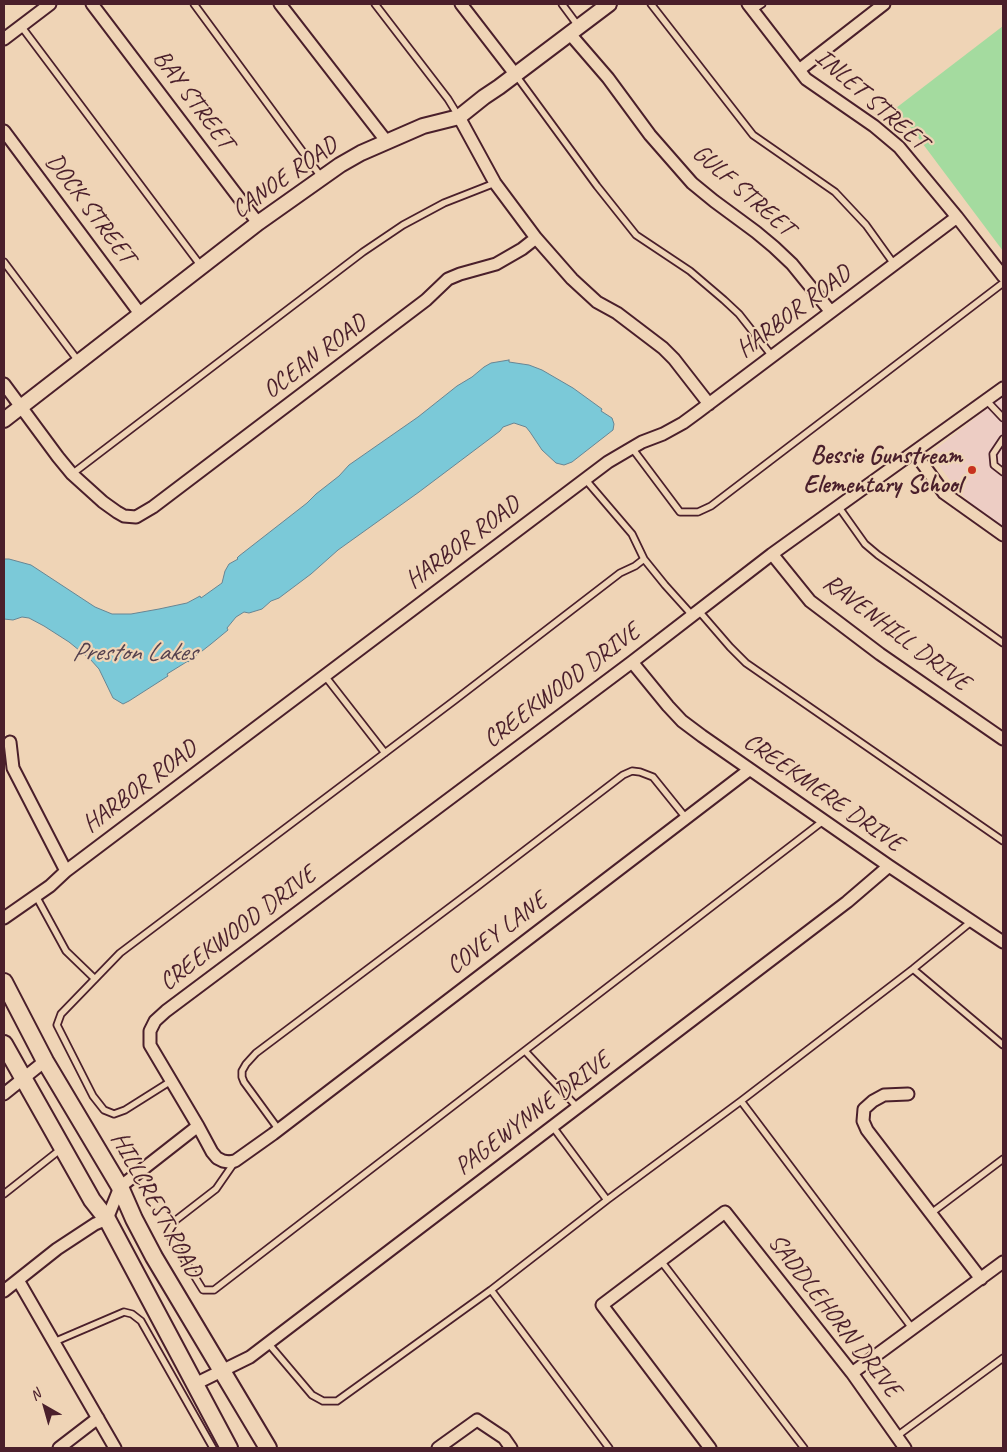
<!DOCTYPE html>
<html>
<head>
<meta charset="utf-8">
<style>
  body { margin:0 }
  #map { position:relative; width:1007px; height:1452px; overflow:hidden; background:#efd4b6; font-family:Caveat,sans-serif }
  canvas { display:block }
  .frame { position:absolute; inset:0; border:5px solid #4a1f2b; pointer-events:none }
  .north { position:absolute; left:20px; top:1382px; width:50px; height:50px; -webkit-text-stroke:4px #efd4b6; paint-order:stroke; rotate:322deg; font-size:14px; font-weight:700; line-height:20px; text-align:center; color:#4a1f2b }
  .north::after { content:''; display:block; margin:auto; width:18px; height:22px; background:#4a1f2b; clip-path:polygon(50% 0,100% 100%,50% 72%,0 100%) }
</style>
</head>
<body>
<div id="map">
<canvas width="1007" height="1452"></canvas>
<div class="frame"></div>
<div class="north">N</div>
</div>
<script>
const g = document.querySelector('canvas').getContext('2d');
g.lineJoin = 'round';
function fill(path, color) { g.fillStyle = color; g.fill(path, 'evenodd'); }
const shape = rows => new Path2D(rows.map(r => 'M' + r).join(''));
function strokePath(path, color, width, dash) { g.strokeStyle = color; g.lineWidth = width; g.lineCap = dash ? 'butt' : 'round'; g.setLineDash(dash || []); g.stroke(path); }
function write(font, color, halo, rows, align = 'center') {
  g.font = font + ' Caveat,sans-serif'; g.lineWidth = 4.5; g.setLineDash([]); g.textBaseline = 'middle'; g.strokeStyle = halo; g.fillStyle = color; for (const [text, x, y, turn = 0] of rows) {
    g.save(); g.translate(x, y); g.rotate((+turn || 0) * Math.PI / 180); g.textAlign = isNaN(turn) ? turn : align; if (halo) g.strokeText(text, 0, 0); g.fillText(text, 0, 0); g.restore();
  }
}
const built = shape([
  [1003,396,1003,526,969,502,952,483,932,456,936,449]
]);
const green = shape([
  [1003,26,1003,251,896,108]
]);
const water = shape([
  [509,360,509,362,529,365,542,370,573,388,602,409,601,411,612,418,614,424,613,430,572,462,564,465,556,463,542,450,530,432,526,427,514,423,503,427,500,431,419,492,338,550,311,574,279,598,271,601,262,609,249,613,244,612,236,617,227,628,228,630,211,644,188,662,188,661,167,674,168,676,129,701,123,704,113,698,99,669,90,659,69,642,44,626,29,618,22,617,13,620,4,619,4,559,9,559,31,565,95,607,112,614,131,614,159,609,187,603,200,596,201,598,222,583,225,571,229,564,238,559,237,558,239,556,307,503,316,494,339,476,349,465,418,417,457,386,472,377,484,367,491,363,509,360]
]);
const service = shape([
  [194,4,322,178],
  [375,4,448,99,459,117],
  [562,4,579,27],
  [651,4,753,135,835,192,866,225,894,264],
  [753,10,762,4],
  [21,26,201,266],
  [515,74,597,186,636,235,690,271,724,300,739,314,772,356],
  [4,262,79,362],
  [987,401,1003,418],
  [1003,439,993,454,994,465,1003,472],
  [632,448,680,512,698,512,711,506,1003,283],
  [72,474,363,252,403,225,444,203,495,183],
  [585,479,632,534,644,559],
  [838,506,865,544,878,555,1003,643],
  [698,610,730,647,746,663,1003,841],
  [325,676,385,753],
  [36,896,66,951,95,979],
  [913,969,1003,1045],
  [525,1051,578,1108],
  [171,1081,125,1110,114,1114,104,1110,93,1096,57,1025,61,1014,120,953,455,700,620,573,635,566,644,559,665,585,692,615],
  [741,1101,912,1328],
  [553,1127,607,1200],
  [279,1130,244,1082,242,1077,242,1071,246,1064,256,1053,478,886,623,775,632,771,640,772,653,777,686,818],
  [234,1163,216,1189,176,1220,168,1233,203,1290,214,1290,823,821],
  [4,1194,61,1149],
  [930,1214,1003,1159],
  [661,1261,804,1448],
  [491,1290,609,1448],
  [54,1342,124,1312,132,1314,141,1321,213,1448],
  [268,1343,312,1395,323,1401,337,1401,491,1290,607,1200,741,1101,913,969,972,921],
  [897,1436,1003,1358]
]);
const minor = shape([
  [92,4,258,223],
  [280,4,387,142],
  [461,4,515,74],
  [748,4,806,79,874,126,899,147,957,217,1003,276],
  [570,34,608,78,650,135,692,183,714,201,756,232,774,247,792,264,831,312],
  [4,39,50,4],
  [799,70,884,4],
  [459,117,495,183,536,238,572,279,597,302,617,313,663,348,674,359,709,404],
  [4,131,141,315],
  [4,384,58,457,72,474,103,502,117,512,124,516,136,517,153,507,426,300,448,279,460,274,496,264,522,249,536,238],
  [914,452,944,493,1003,535],
  [772,554,810,601,880,654,1003,739],
  [632,662,668,706,682,721,702,736,889,866,1003,942],
  [10,742,13,768,66,871],
  [749,770,273,1134,235,1161,229,1162,223,1161,217,1158,212,1152,198,1126,150,1045,150,1031,155,1021,166,1011,632,662,772,554,1003,388],
  [4,918,50,886,66,871,608,462,642,442,663,434,683,423,698,412,957,217],
  [4,1094,45,1061],
  [908,1094,884,1095,873,1101,864,1109,863,1121,867,1130,981,1279],
  [18,1280,115,1448],
  [4,1291,57,1249,95,1224,107,1219,120,1187,198,1126],
  [852,1373,1003,1262],
  [195,1384,250,1357,847,902,889,866],
  [59,1448,98,1418],
  [438,1448,477,1420,504,1438,511,1448],
  [710,1448,602,1305,725,1212,852,1373,905,1448]
]);
const tertiary = shape([
  [4,420,258,223,340,165,361,153,423,126,459,117,484,97,499,87,609,4]
]);
const secondary = shape([
  [4,982,45,1061,120,1187,134,1219,154,1257,268,1448],
  [4,1044,92,1200,107,1219,229,1448]
]);
const markers = [
  [972,470,5,"#c8321e"]
];
const streetNames = [
  ["BAY STREET",193,100,53],
  ["INLET STREET",871,100,41],
  ["CANOE ROAD",285,178,-35],
  ["GULF STREET",743,191,41],
  ["DOCK STREET",90,209,53],
  ["HARBOR ROAD",794,312,-37],
  ["OCEAN ROAD",315,357,-37],
  ["HARBOR ROAD",463,543,-37],
  ["RAVENHILL DRIVE",896,633,37],
  ["CREEKWOOD DRIVE",562,686,-37],
  ["HARBOR ROAD",140,787,-37],
  ["CREEKMERE DRIVE",823,793,35],
  ["CREEKWOOD DRIVE",238,929,-37],
  ["COVEY LANE",497,934,-37],
  ["PAGEWYNNE DRIVE",533,1114,-37],
  ["HILLCREST ROAD",156,1205,61],
  ["SADDLEHORN DRIVE",834,1316,52]
];
const poiNames = [
  ["Bessie Gunstream",962,456],
  ["Elementary School",962,485]
];
const waterNames = [
  ["Preston Lakes",134,653]
];
fill(built, '#edcdc4');
fill(green, '#a4db9f');
fill(water, '#7bc9d8');
strokePath(water, '#678593', 1);
strokePath(service, '#4a1f2b', 9);
strokePath(minor, '#4a1f2b', 15);
strokePath(tertiary, '#4a1f2b', 18);
strokePath(secondary, '#4a1f2b', 20);
strokePath(service, '#efd4b6', 5.5);
strokePath(minor, '#efd4b6', 11);
strokePath(tertiary, '#efd4b6', 14);
strokePath(secondary, '#efd4b6', 16);
for (const [x, y, r, color] of markers) { const dot = new Path2D(); dot.arc(x, y, r, 0, 2 * Math.PI); g.fillStyle = color; g.fill(dot); strokePath(dot, '#efd4b6', 2); }
write('25px', '#4a1f2b', '#efd4b6', streetNames);
write('bold 25px', '#4a1f2b', '#efd4b6', poiNames, 'right');
write('italic 26px', '#54414e', '#efd4b6', waterNames);
</script>
</body>
</html>
